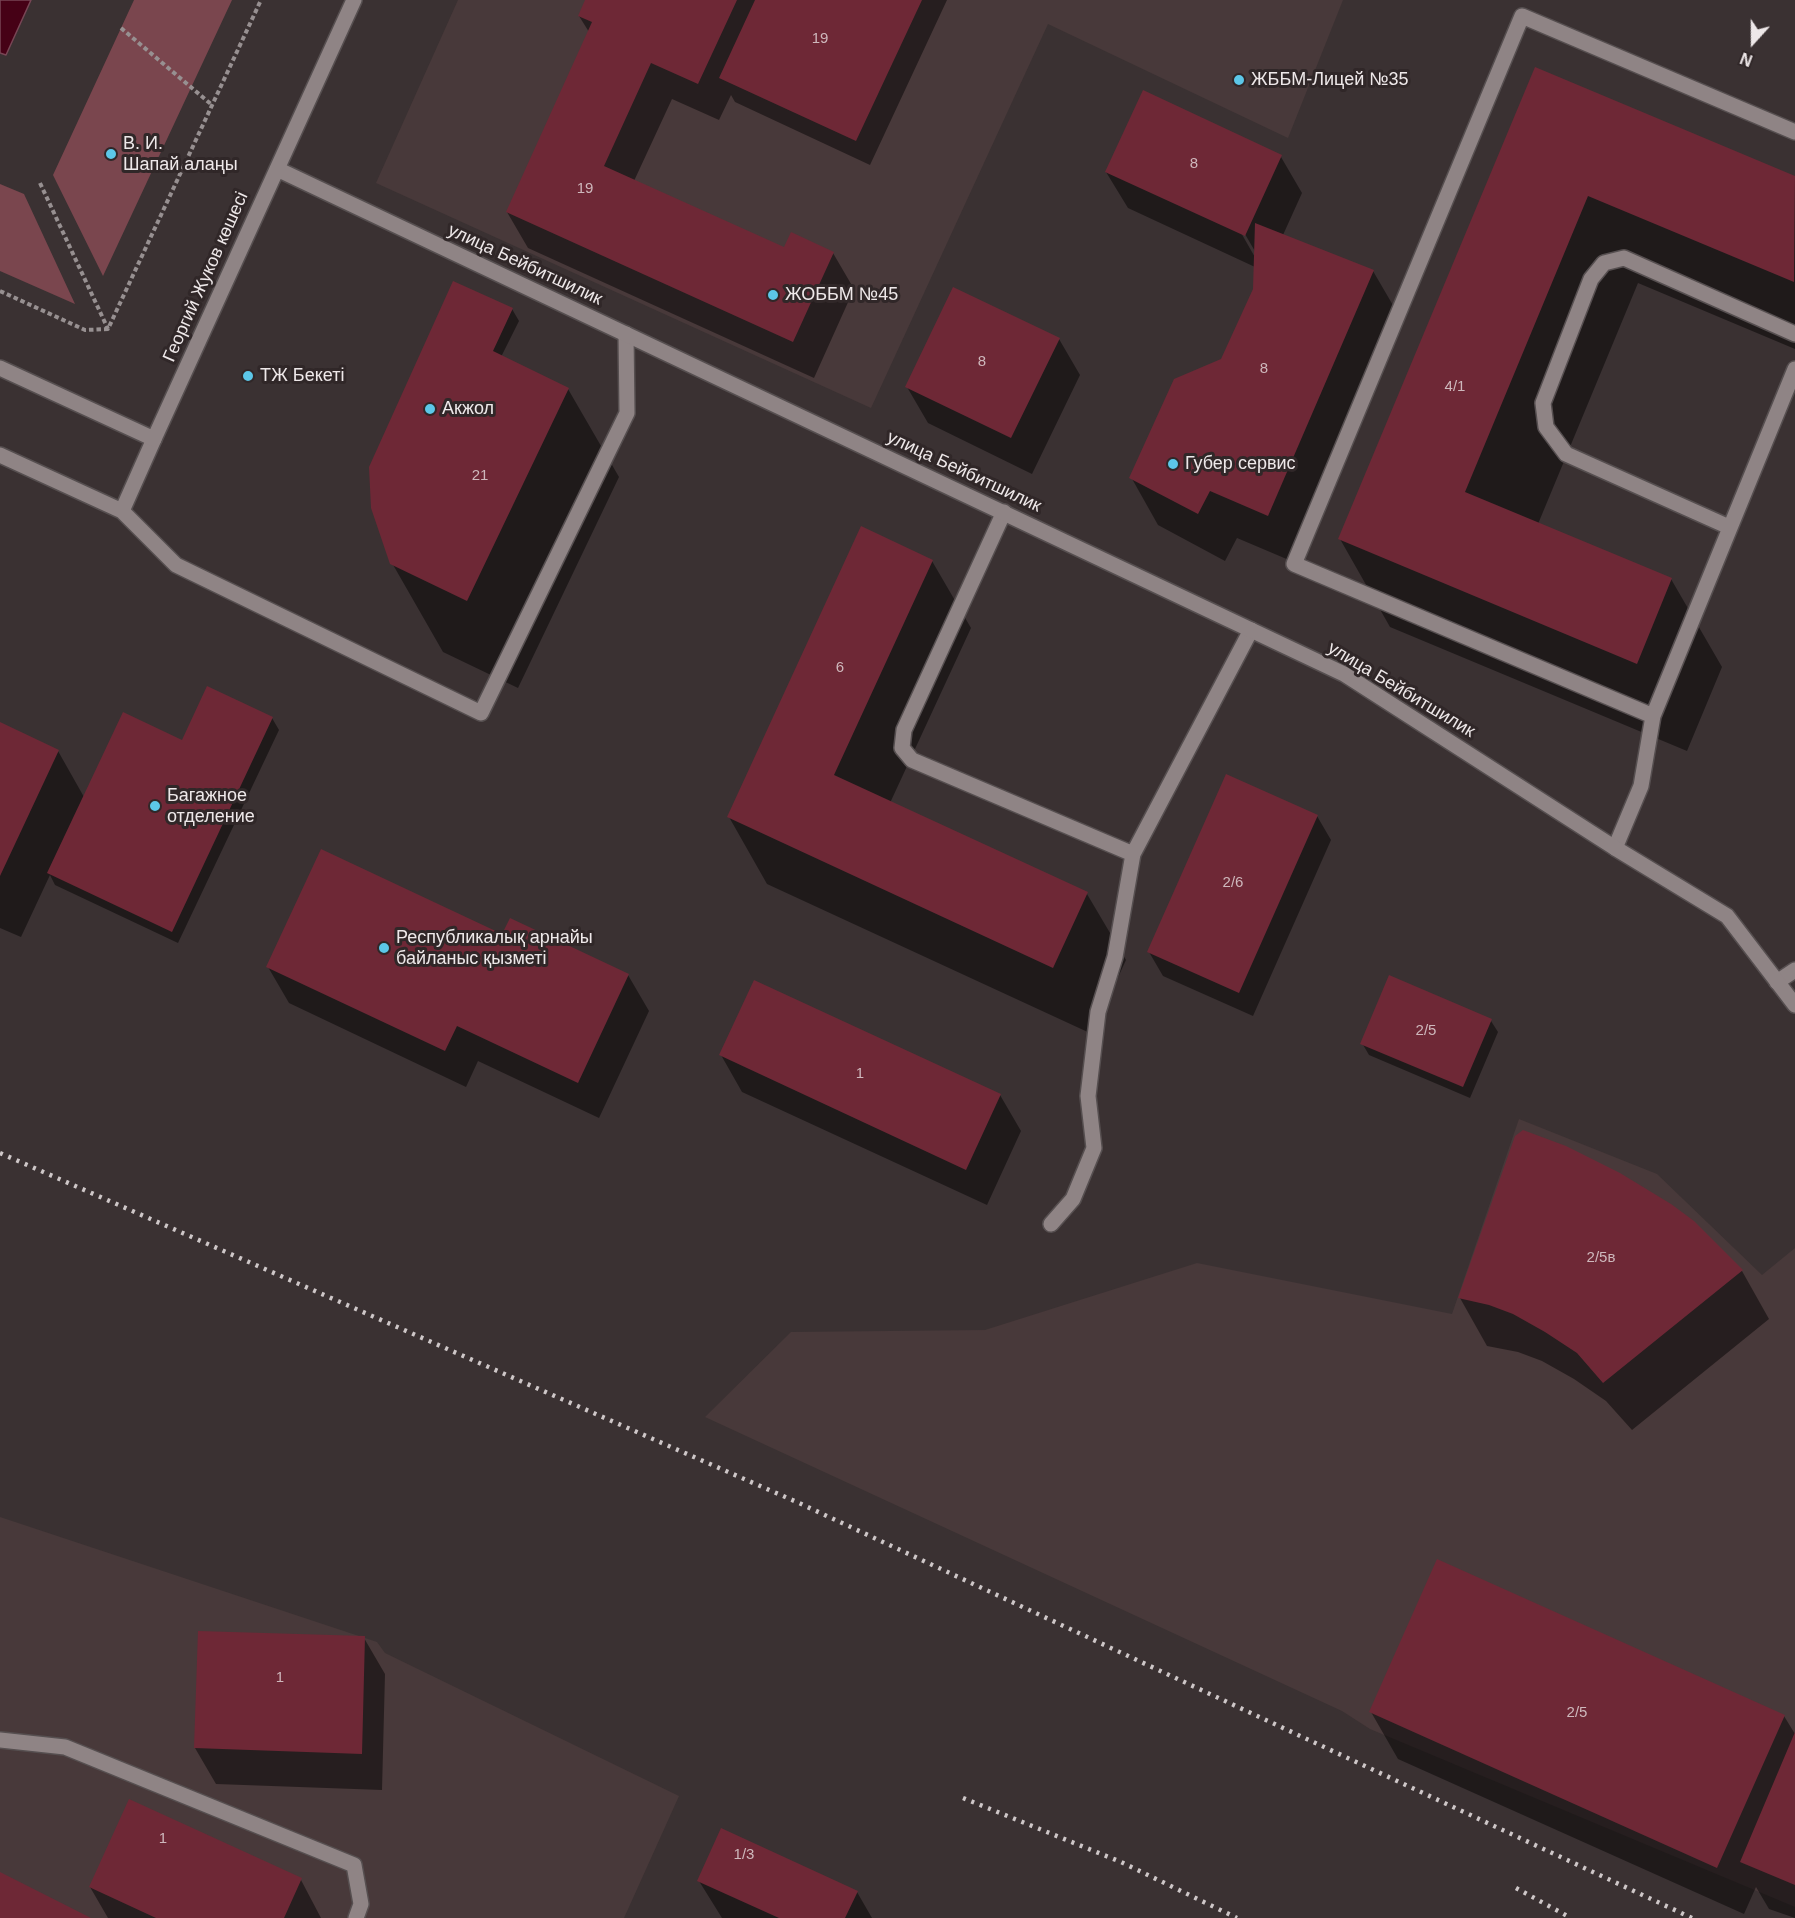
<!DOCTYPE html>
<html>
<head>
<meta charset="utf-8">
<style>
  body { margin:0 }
  #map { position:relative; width:1795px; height:1918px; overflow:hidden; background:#3a3132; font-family:Helvetica,sans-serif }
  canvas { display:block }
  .north { position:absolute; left:1723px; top:12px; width:60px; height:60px; -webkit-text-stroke:4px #302728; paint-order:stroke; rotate:201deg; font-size:16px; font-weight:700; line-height:24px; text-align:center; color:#eee8e9 }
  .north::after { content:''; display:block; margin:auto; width:21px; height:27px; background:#eee8e9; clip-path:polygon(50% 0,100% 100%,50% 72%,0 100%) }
</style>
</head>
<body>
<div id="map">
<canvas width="1795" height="1918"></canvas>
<div class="north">N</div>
</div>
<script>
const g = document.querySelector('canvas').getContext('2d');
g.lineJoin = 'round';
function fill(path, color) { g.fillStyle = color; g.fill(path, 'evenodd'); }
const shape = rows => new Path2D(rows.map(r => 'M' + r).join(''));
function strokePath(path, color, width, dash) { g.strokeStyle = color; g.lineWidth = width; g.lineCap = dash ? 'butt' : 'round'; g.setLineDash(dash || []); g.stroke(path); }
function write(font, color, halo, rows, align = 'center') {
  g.font = font + ' Helvetica,sans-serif'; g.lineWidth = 6; g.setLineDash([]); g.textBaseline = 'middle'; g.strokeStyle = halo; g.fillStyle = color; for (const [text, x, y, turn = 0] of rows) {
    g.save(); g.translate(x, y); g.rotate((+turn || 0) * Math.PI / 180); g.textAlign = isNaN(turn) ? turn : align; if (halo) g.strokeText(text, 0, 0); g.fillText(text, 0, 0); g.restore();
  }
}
const built = shape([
  [458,0,1343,0,1288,138,1048,24,871,408,376,183],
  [1519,1119,1657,1174,1762,1275,1795,1248,1795,1907,1370,1729,1342,1711,705,1417,791,1332,985,1330,1197,1263,1452,1314],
  [0,1517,377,1642,385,1653,679,1796,624,1918,0,1918]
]);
const green = shape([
  [134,0,232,0,103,276,53,175],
  [0,184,24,194,75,304,0,271]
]);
const water = shape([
  [0,0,31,0,6,55,0,53,0,0]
]);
const shadow = shape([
  [586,0,947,0,870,165,735,102,731,95,719,120,672,99,634,181,784,249,833,253,854,289,814,378,528,248,507,212,589,32,579,16],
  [1536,69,1795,177,1795,349,1638,283,1538,524,1671,579,1722,667,1687,751,1390,627,1340,539],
  [1143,92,1281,157,1302,193,1283,235,1373,271,1401,319,1296,563,1237,538,1225,561,1158,525,1131,477,1222,360,1255,290,1255,267,1128,208,1106,172],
  [1242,229,1256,253,1256,259,1240,231],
  [512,309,519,321,501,357,568,389,619,477,518,688,443,652,392,563],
  [1059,339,1080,375,1032,474,928,423,907,387],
  [932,561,971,628,890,803,1087,894,1126,960,1092,1034,767,884,729,817],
  [272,718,279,730,178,943,55,885,50,875,21,937,0,928,0,724,58,751,84,797,183,742],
  [1317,816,1331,840,1253,1016,1163,976,1149,952],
  [503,936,628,975,649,1011,599,1118,478,1061,466,1087,289,1003,268,967],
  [1491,1021,1498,1032,1470,1098,1369,1055,1362,1043],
  [721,1055,1000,1095,1021,1131,987,1205,742,1092],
  [1693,1222,1742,1271,1769,1319,1632,1430,1606,1401,1574,1379,1542,1361,1518,1352,1487,1346,1460,1298],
  [364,1638,385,1674,382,1790,216,1784,195,1748],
  [1371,1712,1784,1716,1795,1734,1795,1918,1769,1909,1756,1887,1744,1914,1398,1759],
  [301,1880,321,1918,108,1918,90,1887],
  [699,1881,857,1892,872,1918,722,1918]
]);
const building = shape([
  [585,0,737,0,698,84,651,63,604,166,784,247,791,232,834,252,793,342,506,212,592,22,578,16],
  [755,0,922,0,856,141,719,78],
  [1535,67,1795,176,1794,282,1588,196,1465,492,1672,578,1637,664,1338,539],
  [1143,90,1282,155,1245,236,1105,172],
  [1255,223,1374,270,1268,516,1210,491,1198,514,1129,478,1174,379,1221,359,1253,289],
  [453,281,513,308,493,351,569,388,467,601,390,564,371,508,369,467],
  [953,287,1060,338,1011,438,905,387],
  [861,526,933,560,834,775,1088,892,1053,968,727,817],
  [207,686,273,717,172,932,47,873,123,712,182,740],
  [0,722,59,750,0,876],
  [1226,774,1318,815,1239,993,1147,952],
  [321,849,502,934,510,918,629,974,578,1083,457,1026,445,1051,266,967],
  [1389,975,1492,1019,1463,1087,1360,1044],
  [754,980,1001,1094,966,1170,719,1055],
  [1523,1130,1566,1146,1620,1173,1671,1204,1694,1221,1743,1270,1603,1383,1577,1353,1545,1332,1513,1314,1489,1305,1458,1298,1515,1136],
  [1437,1559,1785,1715,1717,1868,1369,1712],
  [198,1631,365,1636,362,1754,194,1748],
  [1795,1732,1795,1885,1740,1862],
  [129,1799,302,1878,284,1918,156,1918,89,1887],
  [721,1828,858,1891,845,1918,779,1918,697,1881],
  [0,1872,91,1918,0,1918]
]);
const path = shape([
  [121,28,212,105],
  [40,183,108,329],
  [0,291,85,330,108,329,261,0]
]);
const lane = shape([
  [154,439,122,511,176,565,481,713,627,413,626,334],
  [0,455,122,511],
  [1004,512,904,730,902,748,912,760,1133,854],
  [1729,527,1566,454,1546,427,1543,403,1591,279,1604,263,1624,258,1795,334],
  [1653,716,1294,564,1522,16,1795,132],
  [1615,848,1641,786,1653,716,1795,369],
  [1777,982,1795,970],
  [1051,1224,1073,1199,1094,1148,1088,1096,1098,1012,1115,957,1133,854,1251,630],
  [0,1740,65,1747,354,1865,361,1904,356,1918]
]);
const street = shape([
  [277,169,1344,674,1615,848,1727,916,1795,1005],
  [0,368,154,439,354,0]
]);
const rail = shape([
  [0,1153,799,1503,1692,1918],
  [963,1798,1121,1862,1237,1918],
  [1516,1888,1571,1918]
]);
const markers = [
  [1239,80,6,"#5cc7e8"],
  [111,154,6,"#5cc7e8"],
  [773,295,6,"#5cc7e8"],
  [248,376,6,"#5cc7e8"],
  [430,409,6,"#5cc7e8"],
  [1173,464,6,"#5cc7e8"],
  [155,806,6,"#5cc7e8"],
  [384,948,6,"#5cc7e8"]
];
const numberNames = [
  ["19",820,39],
  ["8",1194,164],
  ["19",585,189],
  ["8",982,362],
  ["8",1264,369],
  ["4/1",1455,387],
  ["21",480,476],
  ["6",840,668],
  ["2/6",1233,883],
  ["2/5",1426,1031],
  ["1",860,1074],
  ["2/5в",1601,1258],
  ["1",280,1678],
  ["2/5",1577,1713],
  ["1",163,1839],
  ["1/3",744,1855]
];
const poiNames = [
  ["ЖББМ-Лицей №35",1251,80],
  ["В. И.",123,144],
  ["Шапай алаңы",123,165],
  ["ЖОББМ №45",785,295],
  ["ТЖ Бекеті",260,376],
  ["Акжол",442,409],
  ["Губер сервис",1185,464],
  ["Багажное",167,796],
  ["отделение",167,817],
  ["Республикалық арнайы",396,938],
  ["байланыс қызметі",396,959]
];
const streetNames = [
  ["улица Бейбитшилик",525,265,25],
  ["Георгий Жуков көшесі",206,277,-66],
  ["улица Бейбитшилик",964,472,25],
  ["улица Бейбитшилик",1401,690,31]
];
fill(built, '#48393a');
fill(green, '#7a464e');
fill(water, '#460116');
strokePath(water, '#784655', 1.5);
fill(shadow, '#0007');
fill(building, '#6e2836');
strokePath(lane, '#564f50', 18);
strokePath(street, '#564f50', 18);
strokePath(path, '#979091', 4, [4.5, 3]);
strokePath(lane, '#8f8485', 15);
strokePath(street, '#8f8485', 15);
strokePath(rail, '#cec7c8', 4.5, [3, 6]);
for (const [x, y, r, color] of markers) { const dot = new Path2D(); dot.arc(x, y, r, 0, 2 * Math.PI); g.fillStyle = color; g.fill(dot); strokePath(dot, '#302728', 2); }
write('15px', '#ceb8bc', null, numberNames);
write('18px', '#eee8e9', '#302728', poiNames, 'left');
write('18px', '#eee8e9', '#302728', streetNames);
</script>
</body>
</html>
